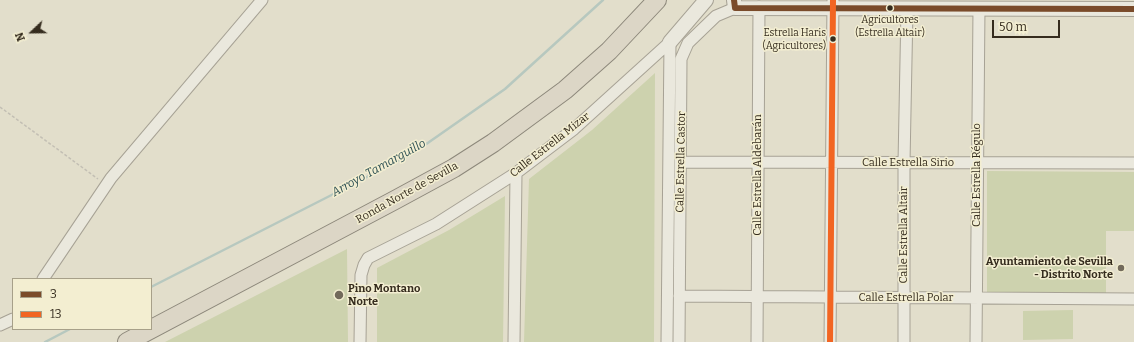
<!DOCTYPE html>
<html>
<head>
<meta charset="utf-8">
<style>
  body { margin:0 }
  #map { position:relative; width:1134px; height:342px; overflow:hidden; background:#e2decb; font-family:Bitter,serif }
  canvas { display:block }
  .legend { position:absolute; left:12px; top:278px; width:140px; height:52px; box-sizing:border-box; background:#f3eed1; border:1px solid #a7a089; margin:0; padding:5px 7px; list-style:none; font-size:12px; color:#352c1e }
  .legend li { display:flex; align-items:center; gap:8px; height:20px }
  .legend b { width:20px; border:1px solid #a7a089 }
  .north { position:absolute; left:12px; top:12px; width:40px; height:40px; -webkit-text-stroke:3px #f3eed1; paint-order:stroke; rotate:248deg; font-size:11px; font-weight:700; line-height:16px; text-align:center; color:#352c1e }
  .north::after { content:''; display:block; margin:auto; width:14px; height:18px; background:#352c1e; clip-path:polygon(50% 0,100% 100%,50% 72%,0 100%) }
  .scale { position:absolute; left:992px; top:20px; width:68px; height:18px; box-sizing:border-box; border:2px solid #352c1e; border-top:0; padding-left:5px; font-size:12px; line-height:14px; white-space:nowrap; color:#352c1e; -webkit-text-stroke:3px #f3eed1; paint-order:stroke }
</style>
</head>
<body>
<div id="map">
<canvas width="1134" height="342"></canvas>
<ul class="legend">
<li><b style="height:5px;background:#7a4b2a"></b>3</li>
<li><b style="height:5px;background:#f26522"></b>13</li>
</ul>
<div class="north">N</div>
<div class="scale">50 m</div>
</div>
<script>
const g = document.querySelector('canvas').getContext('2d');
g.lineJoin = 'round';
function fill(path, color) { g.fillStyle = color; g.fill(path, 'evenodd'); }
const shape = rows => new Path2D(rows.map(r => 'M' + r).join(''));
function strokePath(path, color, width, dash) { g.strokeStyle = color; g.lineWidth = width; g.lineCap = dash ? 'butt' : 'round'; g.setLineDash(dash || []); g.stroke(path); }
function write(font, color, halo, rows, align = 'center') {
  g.font = font + ' Bitter,serif'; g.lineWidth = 3; g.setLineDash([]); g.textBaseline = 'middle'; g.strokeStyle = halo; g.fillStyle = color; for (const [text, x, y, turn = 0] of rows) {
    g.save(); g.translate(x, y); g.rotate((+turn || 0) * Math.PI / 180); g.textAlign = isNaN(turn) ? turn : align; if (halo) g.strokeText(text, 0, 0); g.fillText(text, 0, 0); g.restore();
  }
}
const green = shape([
  [655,73,654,342,524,342,529,179,592,130],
  [987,171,1134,172,1134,231,1106,231,1106,293,987,292],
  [505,196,503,342,377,342,377,268,449,230],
  [347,249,348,342,165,342],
  [1073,310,1073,339,1023,340,1023,311]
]);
const stream = shape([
  [151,287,412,154,505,89,603,0],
  [45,342,70,329]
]);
const path = shape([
  [0,107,98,179]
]);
const minor = shape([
  [681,162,1134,163],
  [43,279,111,178,262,0],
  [679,296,1134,299],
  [0,325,13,319],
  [360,342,361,275,364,265,368,258,436,224,516,173,574,129,670,42],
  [514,342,516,173],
  [667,342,670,42],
  [679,342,681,59,688,43,716,16,735,8],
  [757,342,759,7],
  [830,342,833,0],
  [904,342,904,163,907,8],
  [976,342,979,8]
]);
const tertiary = shape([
  [734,0,735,8,1134,9],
  [670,42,706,0]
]);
const trunk = shape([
  [127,342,395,200,454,168,493,143,565,90,609,51,657,0]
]);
const bus1 = shape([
  [734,0,735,8,1134,9]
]);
const bus2 = shape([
  [830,342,833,0]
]);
const markers = [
  [890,8,3.5,"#352c1e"],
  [833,39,3.5,"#352c1e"],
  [1121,268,4,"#726a5b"],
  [339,295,5,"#726a5b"]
];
const busNames = [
  ["Agricultores",890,20],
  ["(Estrella Altair)",890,33],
  ["Estrella Haris",826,33,"right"],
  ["(Agricultores)",826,46,"right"]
];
const streetNames = [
  ["Calle Estrella Mizar",550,145,-38],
  ["Calle Estrella Castor",681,162,-89],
  ["Calle Estrella Sirio",908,163],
  ["Calle Estrella Aldebarán",758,175,-90],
  ["Calle Estrella Régulo",977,175,-90],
  ["Ronda Norte de Sevilla",407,193,-29],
  ["Calle Estrella Altair",904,235,-90],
  ["Calle Estrella Polar",906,298]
];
const poiNames = [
  ["Ayuntamiento de Sevilla",1113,262],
  ["- Distrito Norte",1113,275],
  ["Pino Montano",348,289,"left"],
  ["Norte",348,302,"left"]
];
const waterNames = [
  ["Arroyo Tamarguillo",379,168,-29]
];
fill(green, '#cdd2ae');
strokePath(stream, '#b7c8bf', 2.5);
strokePath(minor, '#a7a295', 13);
strokePath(tertiary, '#a7a295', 16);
strokePath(trunk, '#8d887b', 20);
strokePath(path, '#c3bfb4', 1.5, [3, 2]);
strokePath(minor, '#eae8dd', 11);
strokePath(tertiary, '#eae8dd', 14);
strokePath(trunk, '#dcd6c6', 18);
strokePath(bus1, '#7a4b2a', 6);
strokePath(bus2, '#f26522', 6);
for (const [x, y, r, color] of markers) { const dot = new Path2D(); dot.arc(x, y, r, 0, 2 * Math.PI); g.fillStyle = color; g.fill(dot); strokePath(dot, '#f3eed1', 1.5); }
write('10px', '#352c1e', '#f3eed1', busNames);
write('11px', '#352c1e', '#f3eed1', streetNames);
write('bold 11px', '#352c1e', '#f3eed1', poiNames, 'right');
write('italic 12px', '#2e5154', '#f3eed1', waterNames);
</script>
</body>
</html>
